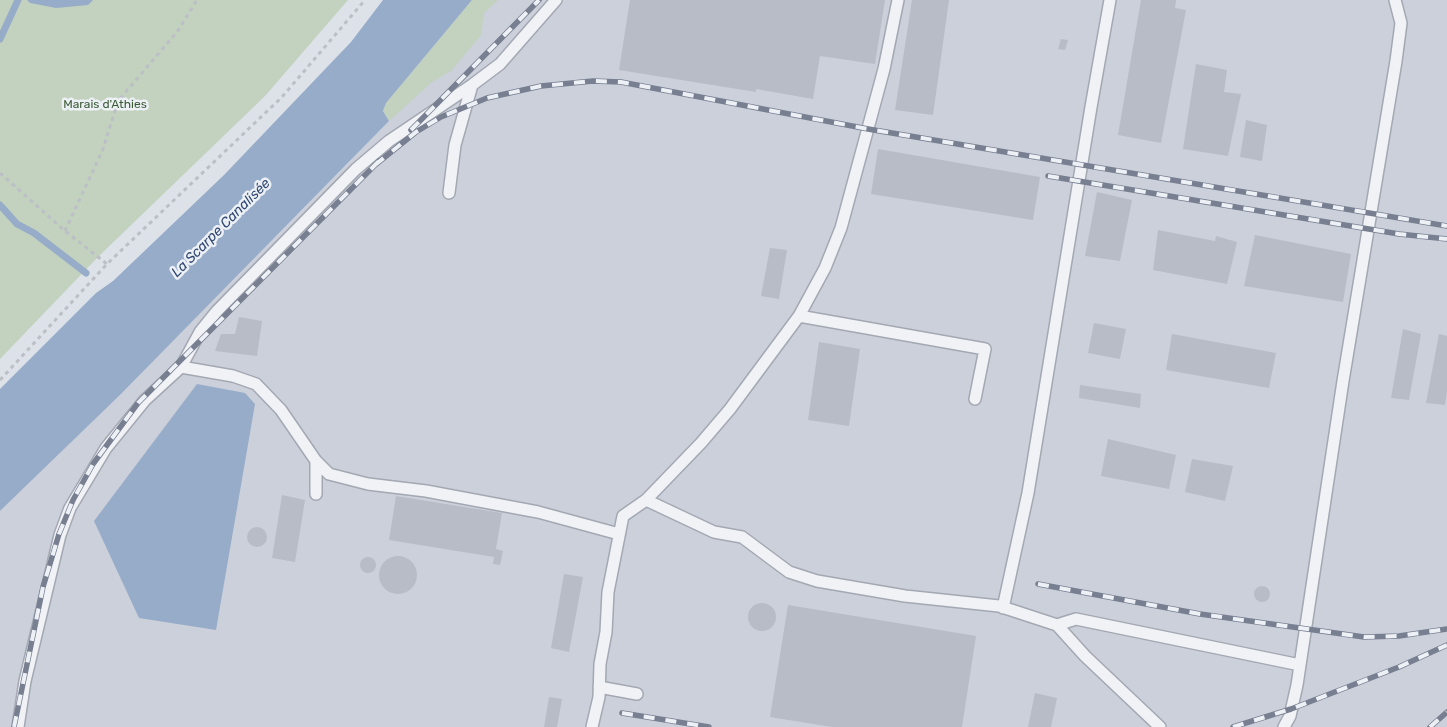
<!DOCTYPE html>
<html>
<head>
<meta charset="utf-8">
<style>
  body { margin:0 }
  canvas { display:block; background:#dde1e8 }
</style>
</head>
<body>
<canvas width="1447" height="727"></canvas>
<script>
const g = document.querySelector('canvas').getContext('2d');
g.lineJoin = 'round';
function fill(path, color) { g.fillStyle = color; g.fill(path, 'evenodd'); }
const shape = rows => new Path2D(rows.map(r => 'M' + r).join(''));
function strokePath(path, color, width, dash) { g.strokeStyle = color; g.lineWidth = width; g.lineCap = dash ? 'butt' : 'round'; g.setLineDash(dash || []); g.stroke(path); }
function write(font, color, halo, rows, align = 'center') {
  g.font = font + ' Rubik,sans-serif'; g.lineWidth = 5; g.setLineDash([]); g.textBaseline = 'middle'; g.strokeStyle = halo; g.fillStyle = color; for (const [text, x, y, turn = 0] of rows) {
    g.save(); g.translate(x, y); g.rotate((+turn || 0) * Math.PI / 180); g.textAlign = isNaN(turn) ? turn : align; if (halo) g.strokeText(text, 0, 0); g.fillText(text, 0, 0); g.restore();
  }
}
const built = shape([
  [472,0,1447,0,1447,727,0,727,0,511,121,394,389,121,386,103]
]);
const green = shape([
  [0,0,348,0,265,96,98,257,0,359],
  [472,0,498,0,484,13,481,35,451,71,432,82,389,121,383,111,386,103]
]);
const water = shape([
  [27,0,93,0,88,5,56,8,30,3],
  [383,0,472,0,386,103,383,111,389,121,121,394,0,511,0,389,96,293,113,281,224,175,351,42],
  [197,384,245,393,255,404,216,630,139,618,94,521]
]);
const stream = shape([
  [0,39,18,0],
  [0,205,17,224,34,233,86,273]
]);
const building = shape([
  [630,0,885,0,875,64,820,56,813,99,756,89,756,92,619,70],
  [912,0,949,0,933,115,895,110],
  [1141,0,1176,0,1175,8,1186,10,1161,143,1118,135],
  [1061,39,1068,40,1065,50,1058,49],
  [1196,64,1227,70,1224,92,1241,94,1228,156,1183,149],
  [1246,120,1267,125,1262,161,1240,157],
  [878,149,1040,177,1033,220,871,194],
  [1097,192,1132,200,1120,261,1085,256],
  [1158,230,1215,241,1216,236,1237,242,1227,284,1153,270],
  [1255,235,1351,254,1343,302,1244,286],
  [770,248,787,250,779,299,761,296],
  [239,317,262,321,257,356,215,351,221,334,235,334],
  [1094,323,1126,329,1120,359,1088,353],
  [1403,329,1421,334,1409,400,1391,398],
  [1172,334,1276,353,1269,388,1166,370],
  [1439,334,1447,336,1447,392,1445,405,1426,403],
  [819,342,860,349,849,426,808,420],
  [1080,385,1141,394,1140,408,1079,398],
  [1108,439,1176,455,1169,489,1101,476],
  [1192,459,1233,466,1225,501,1185,492],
  [282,495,305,500,295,562,272,558],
  [396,496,502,513,496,549,503,551,500,565,493,564,494,557,389,540],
  '247 537a10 10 0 1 1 20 0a10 10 0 1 1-20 0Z',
  '379 575a19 19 0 1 1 38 0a19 19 0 1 1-38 0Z',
  '360 565a8 8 0 1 1 16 0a8 8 0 1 1-16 0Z',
  [564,574,583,577,569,652,551,648],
  '1254 594a8 8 0 1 1 16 0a8 8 0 1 1-16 0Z',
  '748 617a14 14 0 1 1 28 0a14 14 0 1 1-28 0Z',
  [788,605,976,636,962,727,832,727,770,717],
  [1035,693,1057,698,1051,727,1028,727],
  [549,697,562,699,557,727,544,727]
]);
const path = shape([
  [0,173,65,231,107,264],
  [65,231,103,149,118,101,177,32,197,0],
  [0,380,107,264,282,97,365,0]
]);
const service = shape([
  [449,193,455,145,472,85],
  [799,316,985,349,975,399],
  [181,367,233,376,256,384,281,410,316,461,329,474,368,484,426,491,538,512,619,534],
  [316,494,316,461],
  [646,500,714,532,742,537,789,572,817,581,905,596,999,606,1057,625,1085,656,1160,727],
  [1003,608,1028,493,1091,107,1110,0],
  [1057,625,1076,619,1300,665],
  [599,687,637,694],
  [18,727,25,681,60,535,70,508,106,448,145,400,181,367,200,332,217,311,356,169,389,141,472,85,500,64,556,0],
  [592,727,599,697,600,664,606,632,608,592,623,516,646,500,701,443,730,409,799,316,825,268,841,228,884,69,898,0],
  [1284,727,1290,716,1297,685,1343,381,1396,61,1401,23,1395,0]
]);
const rail = shape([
  [411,130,539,0],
  [375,165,416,132,441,117,487,98,541,86,593,81,621,82,868,129,1447,226],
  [1048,176,1399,234,1447,239],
  [1038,584,1200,614,1364,637,1399,636,1447,629],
  [622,713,709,727],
  [14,727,43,587,59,534,73,500,93,464,138,403,379,161],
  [1233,727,1291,709,1399,667,1447,645],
  [1430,727,1447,712]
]);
const parkNames = [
  ["Marais d'Athies",105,105]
];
const waterNames = [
  ["La Scarpe Canalisée",221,228,-45]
];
fill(built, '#cbd0da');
fill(green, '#c2d2be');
fill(water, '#97acc9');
strokePath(stream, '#97acc9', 7);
fill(building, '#b8bcc7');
strokePath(service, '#a3a8b2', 14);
strokePath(path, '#bcbfc6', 3, [4, 4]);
strokePath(service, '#f0f2f6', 11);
strokePath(rail, '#777f91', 5.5);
strokePath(rail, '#edf0f5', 4, [11]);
write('12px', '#385b34', '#edf0f5', parkNames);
write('italic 14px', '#304973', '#edf0f5', waterNames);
</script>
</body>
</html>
